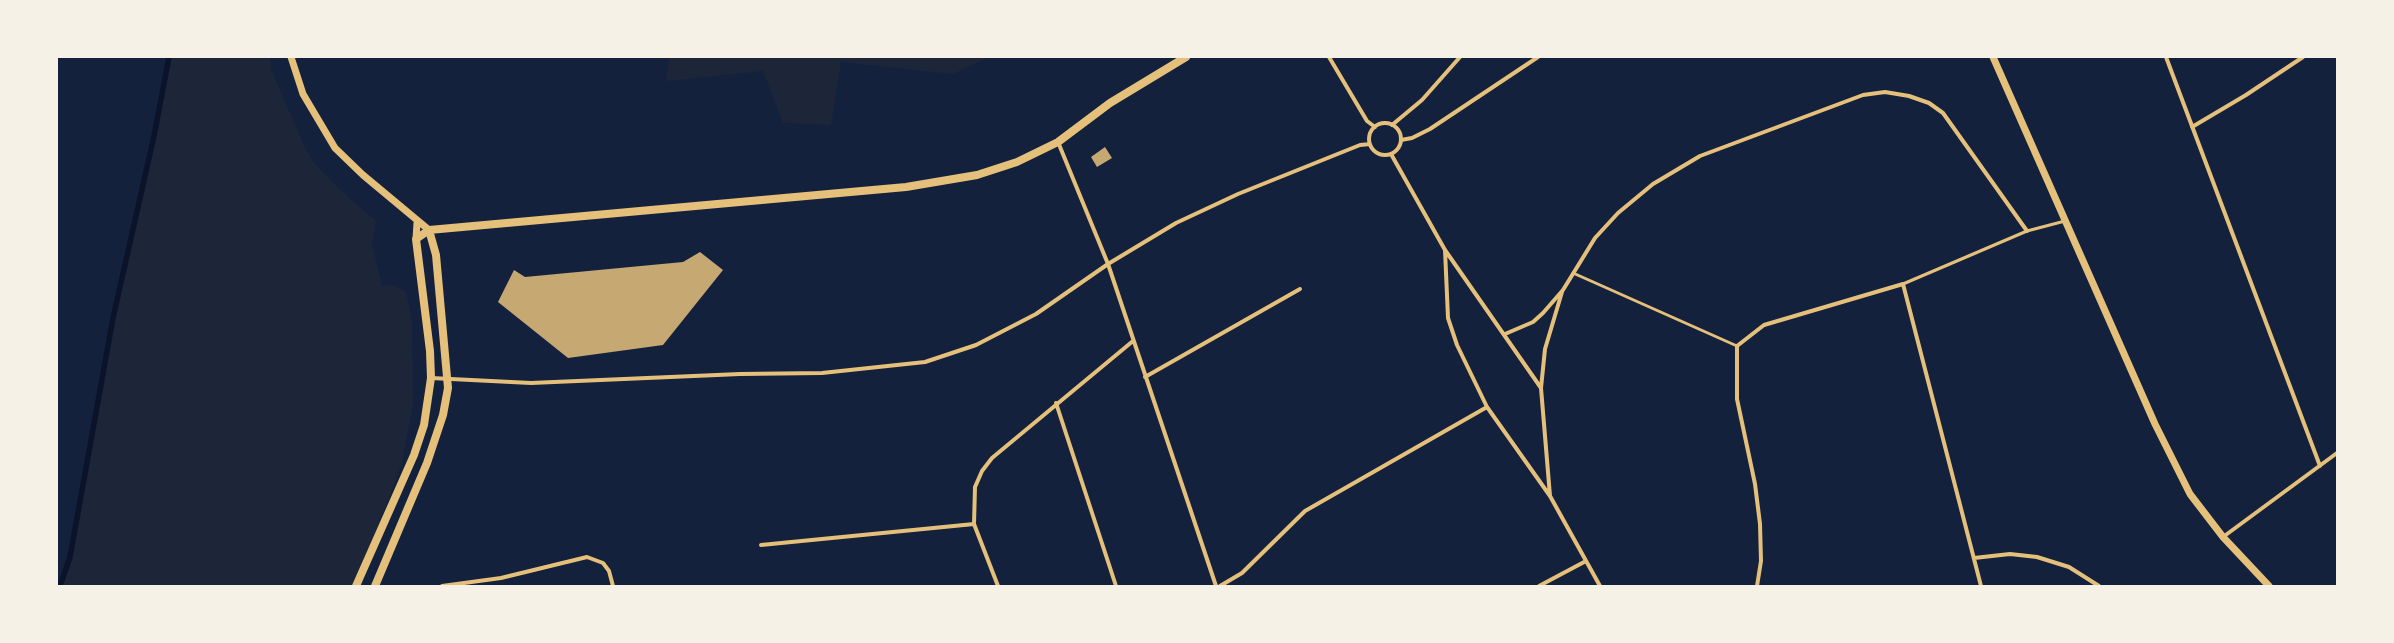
<!DOCTYPE html>
<html>
<head>
<meta charset="utf-8">
<style>
  body { margin:0 }
  #map { position:relative; width:2394px; height:643px; overflow:hidden; background:#14213d; font-family:"Fira Sans Condensed",sans-serif }
  canvas { display:block }
  .frame { position:absolute; inset:0; border:58px solid #f6f1e7; pointer-events:none }
</style>
</head>
<body>
<div id="map">
<canvas width="2394" height="643"></canvas>
<div class="frame"></div>
</div>
<script>
const g = document.querySelector('canvas').getContext('2d');
g.lineJoin = 'round';
function fill(path, color) { g.fillStyle = color; g.fill(path, 'evenodd'); }
const shape = rows => new Path2D(rows.map(r => 'M' + r).join(''));
function strokePath(path, color, width, dash) { g.strokeStyle = color; g.lineWidth = width; g.lineCap = dash ? 'butt' : 'round'; g.setLineDash(dash || []); g.stroke(path); }
const green = shape([
  [168,57,270,57,271,69,306,150,315,164,337,187,376,221,372,244,382,286,394,285,406,292,412,321,413,406,401,466,355,586,60,586,70,557,110,333],
  [669,57,989,57,953,74,841,62,831,125,783,123,763,71,666,81]
]);
const stream = shape([
  [60,586,70,557,113,318,154,136,169,57]
]);
const building = shape([
  [1105,147,1112,158,1097,167,1091,157],
  [700,252,723,270,663,345,568,358,498,302,514,270,525,277,683,262]
]);
const service = shape([
  [1573,273,1737,346],
  [1903,284,2027,231,2065,221]
]);
const minor = shape([
  [1329,57,1367,121,1375,127],
  [2166,57,2320,466],
  '1369 139a16 16 0 1 1 32 0a16 16 0 1 1-32 0Z',
  [1392,125,1422,100,1460,57],
  [2192,127,2246,95,2303,57],
  [1401,140,1412,138,1430,129,1538,57],
  [1058,142,1108,264,1216,586],
  [1391,154,1445,250,1541,388,1550,496],
  [1445,250,1448,318,1457,345,1487,407,1550,496,1600,586],
  [1505,334,1533,322,1543,313,1563,290,1595,238,1618,213,1653,184,1700,156,1863,95,1885,92,1909,96,1929,103,1943,113,2027,231],
  [1145,377,1300,289],
  [431,378,531,383,740,374,822,373,925,362,976,345,1036,314,1108,264,1176,223,1238,194,1360,145,1370,144],
  [1541,388,1545,349,1562,292],
  [1056,403,1116,586],
  [974,524,998,586],
  [2223,537,2337,453],
  [761,545,974,524,975,487,982,471,992,458,1133,341],
  [1974,558,2010,554,2037,557,2069,567,2099,586],
  [442,586,501,578,587,557,603,563,609,571,613,586],
  [1220,586,1242,573,1305,511,1487,407],
  [1539,586,1586,561],
  [1757,586,1761,561,1760,524,1755,484,1737,399,1737,346,1764,325,1903,284,1981,586]
]);
const tertiary = shape([
  [291,57,303,94,335,148,363,175,429,230],
  [1993,57,2155,424,2190,494,2223,537,2269,586],
  [416,239,417,223]
]);
const secondary = shape([
  [356,586,414,455,424,425,431,378,430,351,416,239,429,230,906,187,977,175,1017,162,1058,142,1110,103,1186,57],
  [375,586,427,463,443,415,448,388,436,255,429,230]
]);
fill(green, '#1d2539');
strokePath(stream, '#0b132b', 5.5);
fill(building, '#c6a872');
strokePath(service, '#e5c07b', 3);
strokePath(minor, '#e5c07b', 4);
strokePath(tertiary, '#e5c07b', 7);
strokePath(secondary, '#e5c07b', 8);
</script>
</body>
</html>
